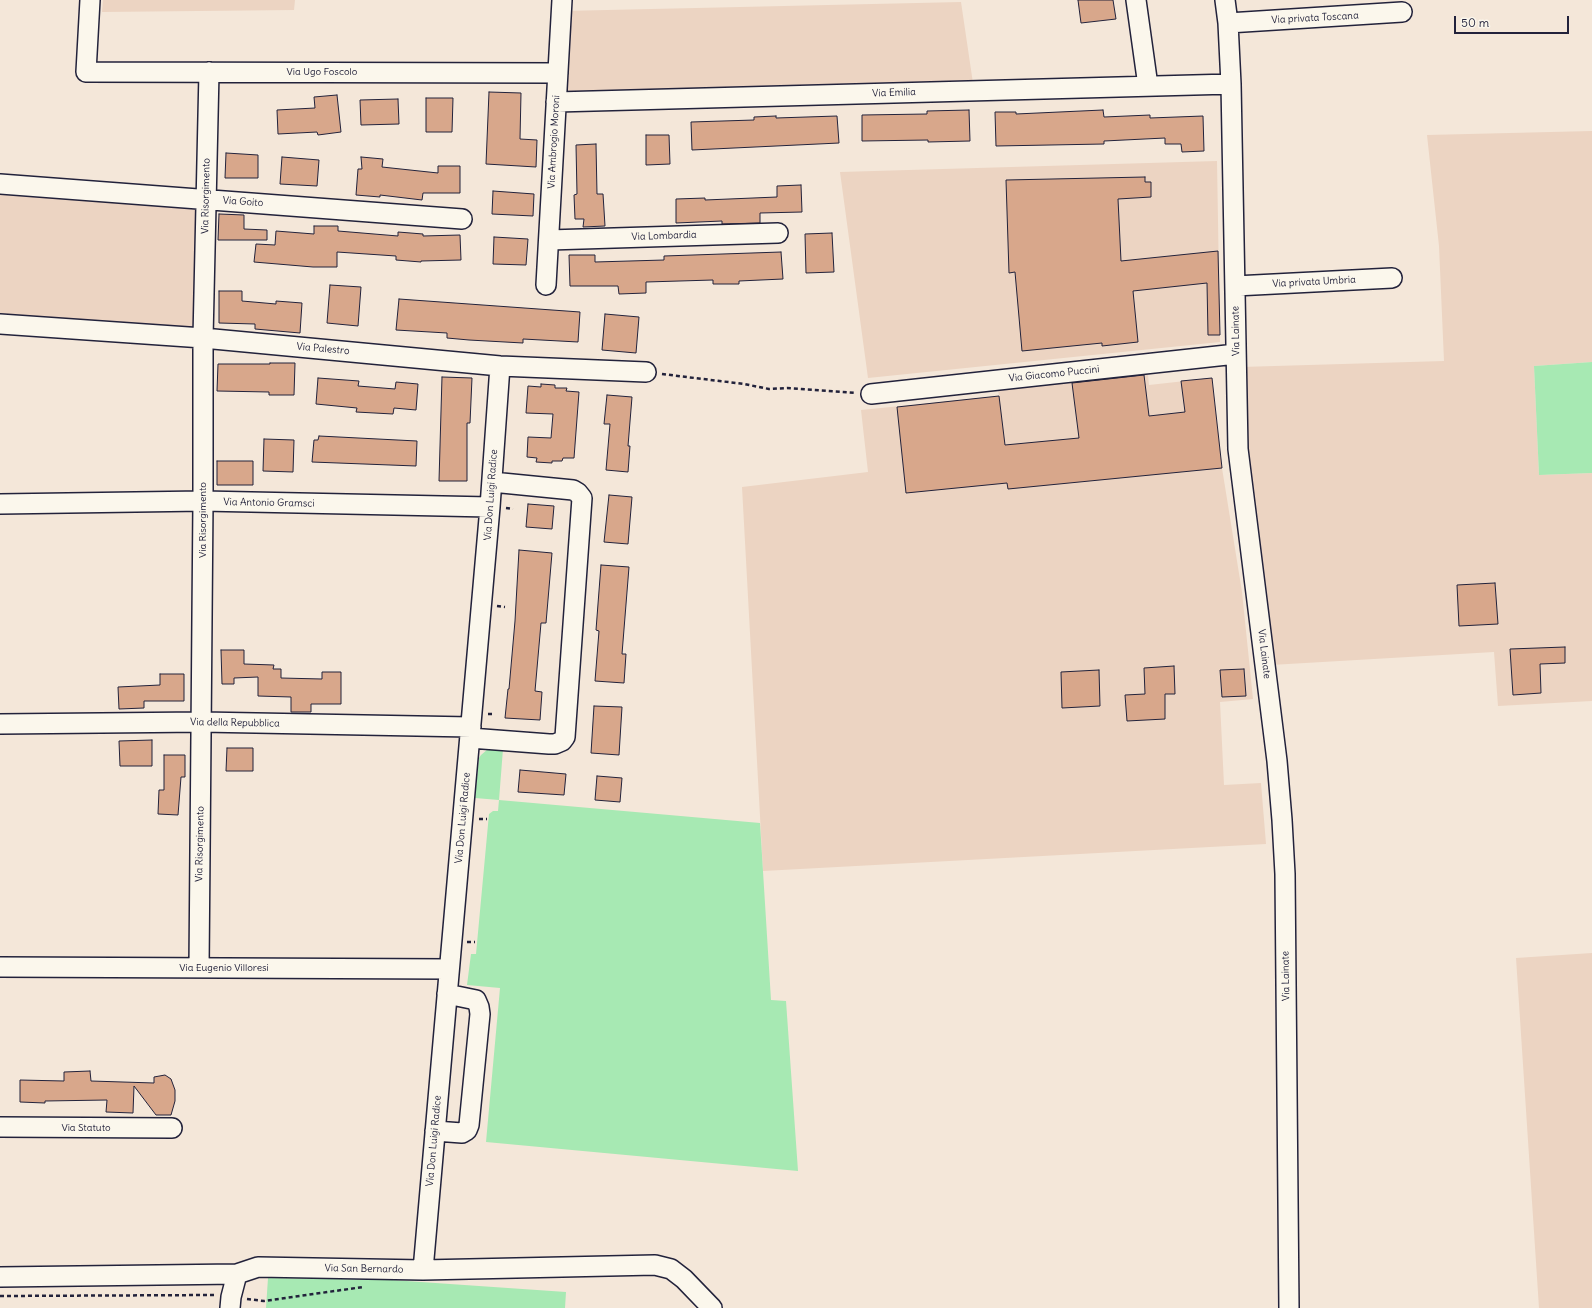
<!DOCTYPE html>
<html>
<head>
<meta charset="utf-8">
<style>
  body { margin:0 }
  #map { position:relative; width:1592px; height:1308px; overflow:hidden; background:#f4e7d9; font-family:Delius,sans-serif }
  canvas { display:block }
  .scale { position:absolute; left:1454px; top:16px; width:115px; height:18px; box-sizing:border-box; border:2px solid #22223b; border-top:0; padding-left:5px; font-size:12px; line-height:14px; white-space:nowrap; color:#22223b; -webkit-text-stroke:3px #fbf7ec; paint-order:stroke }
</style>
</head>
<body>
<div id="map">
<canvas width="1592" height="1308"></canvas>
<div class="scale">50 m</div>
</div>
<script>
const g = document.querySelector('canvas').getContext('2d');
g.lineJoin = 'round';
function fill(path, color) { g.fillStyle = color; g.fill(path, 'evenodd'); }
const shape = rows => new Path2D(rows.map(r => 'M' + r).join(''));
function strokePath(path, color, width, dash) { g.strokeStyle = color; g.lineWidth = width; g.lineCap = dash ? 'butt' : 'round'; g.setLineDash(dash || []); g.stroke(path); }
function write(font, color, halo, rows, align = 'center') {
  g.font = font + ' Delius,sans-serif'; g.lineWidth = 3.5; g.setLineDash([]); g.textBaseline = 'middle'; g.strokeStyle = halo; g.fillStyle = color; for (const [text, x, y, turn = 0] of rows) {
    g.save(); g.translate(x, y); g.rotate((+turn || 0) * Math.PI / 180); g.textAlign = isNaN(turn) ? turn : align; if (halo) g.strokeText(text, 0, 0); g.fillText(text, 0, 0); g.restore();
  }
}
const built = shape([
  [103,0,295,0,294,10,102,12],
  [961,2,974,90,558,101,563,11],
  [1592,131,1592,362,1534,366,1539,475,1592,473,1592,701,1498,706,1494,652,1271,665,1243,449,1241,367,1444,361,1439,246,1427,135],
  [1217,161,1220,342,868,378,840,172],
  [0,189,201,204,198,334,0,319],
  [1148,375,1149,385,1212,378,1222,468,1242,592,1253,699,1220,702,1224,785,1261,783,1266,844,763,871,742,487,868,472,861,410,999,396,998,390],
  [1592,953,1592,1308,1539,1308,1516,958]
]);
const green = shape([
  [1592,362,1592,473,1539,475,1534,366],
  [488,749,503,749,499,800,760,823,771,1000,786,1001,798,1171,486,1142,500,988,467,985,471,954,476,954,489,814,493,811,498,811,499,800,475,798,479,758,481,755],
  [268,1278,392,1280,566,1292,565,1308,266,1308]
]);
const building = shape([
  [1078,0,1113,0,1116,19,1081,23,1078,0],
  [489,92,521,93,520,139,537,140,536,167,486,164,489,92],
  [337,95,341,132,318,135,317,132,278,134,277,110,315,108,314,97,337,95],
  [426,98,453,98,452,132,426,132,426,98],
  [398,99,399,124,361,125,360,100,398,99],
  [969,110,970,141,928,142,928,140,862,141,862,115,927,114,927,111,969,110],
  [1103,110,1104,117,1150,115,1150,118,1203,116,1204,151,1182,152,1181,144,1165,144,1165,138,1104,141,1104,144,996,146,995,112,1016,112,1016,114,1103,110],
  [776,116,776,118,837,116,839,143,692,150,691,122,754,120,754,117,776,116],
  [646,135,669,135,670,164,646,165,646,135],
  [596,144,597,194,603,194,605,226,583,227,584,219,575,219,574,195,577,194,576,145,596,144],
  [226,153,258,155,258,178,225,178,226,153],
  [282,157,319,160,317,186,280,184,282,157],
  [361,157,383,159,382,167,438,173,438,166,460,166,460,193,423,193,422,200,380,195,380,197,356,195,358,169,362,169,361,157],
  [1145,177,1145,182,1151,182,1151,197,1118,199,1121,261,1218,251,1220,335,1208,335,1207,283,1133,291,1138,342,1102,346,1102,343,1022,351,1015,272,1009,273,1006,180,1145,177],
  [801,185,802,212,760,213,760,223,722,224,722,221,676,223,676,199,705,198,705,200,777,197,777,186,801,185],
  [493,191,534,194,533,216,492,214,493,191],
  [219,214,244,215,244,229,267,230,267,240,218,240,219,214],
  [314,226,338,226,338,231,398,236,398,232,423,234,423,236,460,235,461,260,421,261,421,262,396,260,396,256,337,252,337,267,313,267,254,262,256,244,275,245,276,231,314,234,314,226],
  [832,233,834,272,806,273,805,234,832,233],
  [494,237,528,239,526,265,493,264,494,237],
  [781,252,783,279,739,281,739,284,713,284,713,280,646,282,646,293,619,294,618,286,570,286,569,255,595,255,595,262,664,260,664,256,781,252],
  [330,285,361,287,358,326,327,323,330,285],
  [219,291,242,291,242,301,276,304,276,301,302,303,300,333,255,329,255,324,219,323,219,291],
  [399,299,580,312,578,342,523,339,523,343,469,340,447,338,447,333,396,330,399,299],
  [605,314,639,317,636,353,602,350,605,314],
  [270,363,295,363,294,395,269,395,269,392,217,391,218,364,270,364,270,363],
  [1144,375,1149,416,1185,412,1181,381,1212,378,1222,468,1008,489,1007,483,906,493,897,407,999,396,1005,445,1079,438,1072,383,1144,375],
  [442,377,472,378,470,423,467,423,467,481,439,481,442,377],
  [318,378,359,381,358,386,395,389,396,382,418,384,416,410,394,408,393,414,356,412,357,408,316,404,318,378],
  [541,384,555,385,555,388,567,388,566,391,579,392,574,458,563,458,562,461,552,461,552,463,536,462,537,458,527,457,528,437,551,438,553,414,526,413,528,386,541,387,541,384],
  [607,395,632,397,628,446,630,446,628,472,606,470,610,424,604,424,607,395],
  [319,436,417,441,416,466,312,462,314,440,318,440,319,436],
  [264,439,294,440,293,472,263,471,264,439],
  [217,461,253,461,253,485,217,485,217,461],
  [609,495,632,497,628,544,604,542,609,495],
  [528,504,554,506,552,529,526,527,528,504],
  [519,550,552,553,546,623,541,623,535,691,542,692,540,720,505,718,508,689,509,689,515,621,519,550],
  [601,565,629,567,622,654,626,654,624,683,595,681,599,631,596,630,601,565],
  [1495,583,1498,624,1459,626,1457,585,1495,583],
  [1565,647,1565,663,1540,664,1541,693,1513,695,1510,649,1565,647],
  [221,650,244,650,244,664,274,665,273,669,281,669,281,678,322,679,322,672,341,672,341,704,311,704,311,712,291,712,291,697,258,696,258,677,234,678,234,684,222,684,221,650],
  [1174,666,1175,694,1165,694,1165,719,1127,721,1125,695,1145,694,1144,668,1174,666],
  [1244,669,1246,696,1222,697,1220,670,1244,669],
  [1099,670,1100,706,1062,708,1061,672,1099,670],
  [160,674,184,674,184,701,144,701,144,708,119,709,118,687,160,685,160,674],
  [594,706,622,707,619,755,591,753,594,706],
  [152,740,152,766,120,766,119,741,152,740],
  [227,748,253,748,253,771,226,771,227,748],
  [164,755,185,755,185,777,181,777,178,815,158,814,159,790,164,790,164,755],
  [520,770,566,774,564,795,518,792,520,770],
  [597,776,622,778,620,802,595,800,597,776],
  [90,1071,91,1081,154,1083,154,1077,165,1075,171,1079,175,1090,175,1101,171,1115,156,1115,134,1086,133,1113,106,1112,107,1100,45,1101,45,1103,20,1102,20,1080,64,1081,64,1072,90,1071]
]);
const path = shape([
  [662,374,744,384,769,389,787,388,856,393],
  [506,508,513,509],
  [497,606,505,607],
  [488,714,495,714],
  [479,819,487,819],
  [467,942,475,942],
  [0,1296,214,1295],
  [247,1299,264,1301,363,1287]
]);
const minor = shape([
  [90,0,86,72,558,73],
  [1136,0,1148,86],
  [1225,0,1228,23,1231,84,1238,449,1277,761,1282,820,1285,874,1289,1308],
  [1228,23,1402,12],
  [556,102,1231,84],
  [0,184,462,219],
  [549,240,778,233],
  [546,285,562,0],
  [1235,286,1392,278],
  [0,324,203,338,500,366,646,372],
  [871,394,1236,354],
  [0,504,203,501,490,507],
  [0,724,202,722,471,727],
  [470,738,549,744,555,744,562,741,565,737,582,498,578,493,573,490,492,482],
  [0,967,449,969],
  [199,968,203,501,203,338,209,72],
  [0,1127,172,1128],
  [435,1131,462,1133,467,1130,469,1125,480,1014,479,1007,476,1000,447,994],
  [423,1270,490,507,500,366],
  [0,1277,237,1274,258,1267,423,1270,655,1265,671,1269,684,1279,712,1308],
  [230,1308,231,1297,237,1274]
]);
const streetNames = [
  ["Via privata Toscana",1315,18,-3],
  ["Via Ugo Foscolo",322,72],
  ["Via Emilia",894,93,-2],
  ["Via Ambrogio Moroni",554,142,-87],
  ["Via Risorgimento",206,196,-89],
  ["Via Goito",243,202,4],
  ["Via Lombardia",664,236,-2],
  ["Via privata Umbria",1314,282,-3],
  ["Via Lainate",1236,331,-91],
  ["Via Palestro",323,349,5],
  ["Via Giacomo Puccini",1054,374,-6],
  ["Via Don Luigi Radice",491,495,-86],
  ["Via Antonio Gramsci",269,503,1],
  ["Via Risorgimento",203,520,-90],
  ["Via Lainate",1264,654,83],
  ["Via della Repubblica",235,723,1],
  ["Via Don Luigi Radice",463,818,-85],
  ["Via Risorgimento",200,844,-89],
  ["Via Eugenio Villoresi",224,968],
  ["Via Lainate",1286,976,-91],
  ["Via Statuto",86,1128],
  ["Via Don Luigi Radice",434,1141,-85],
  ["Via San Bernardo",364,1269,1]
];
fill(built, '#ecd4c2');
fill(green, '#a7e9b3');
fill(building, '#d8a78b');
strokePath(building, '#22223b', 1);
strokePath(minor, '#22223b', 22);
strokePath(path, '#22223b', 2.5, [4, 3]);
strokePath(minor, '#fbf7ec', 19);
write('10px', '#22223b', '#fbf7ec', streetNames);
</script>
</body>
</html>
